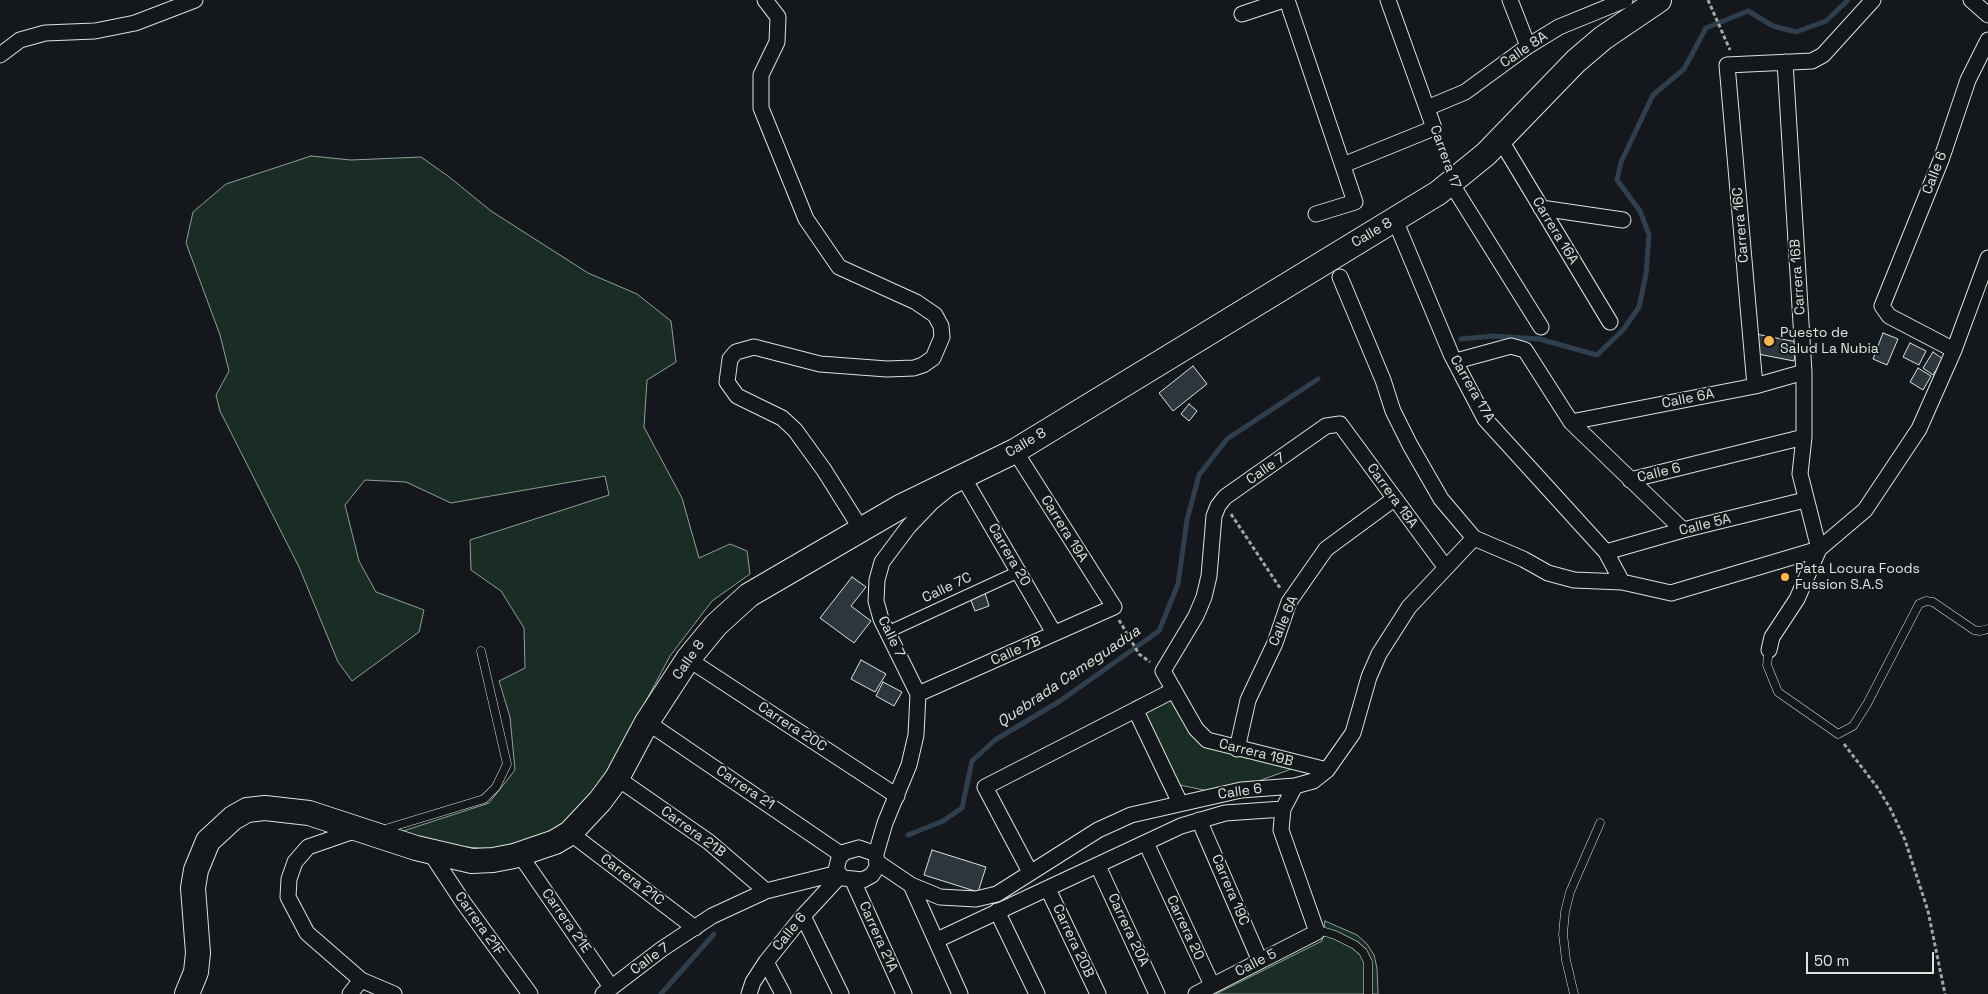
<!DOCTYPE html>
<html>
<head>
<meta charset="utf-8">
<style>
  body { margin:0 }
  #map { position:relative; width:1988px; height:994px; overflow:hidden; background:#14181c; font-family:"Space Grotesk",sans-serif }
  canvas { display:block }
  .scale { position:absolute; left:1806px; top:952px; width:128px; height:22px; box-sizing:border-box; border:2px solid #d8e6dc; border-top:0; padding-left:6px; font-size:15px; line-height:18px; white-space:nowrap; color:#d8e6dc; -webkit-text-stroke:4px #14181c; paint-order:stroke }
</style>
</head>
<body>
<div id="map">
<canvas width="1988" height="994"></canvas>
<div class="scale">50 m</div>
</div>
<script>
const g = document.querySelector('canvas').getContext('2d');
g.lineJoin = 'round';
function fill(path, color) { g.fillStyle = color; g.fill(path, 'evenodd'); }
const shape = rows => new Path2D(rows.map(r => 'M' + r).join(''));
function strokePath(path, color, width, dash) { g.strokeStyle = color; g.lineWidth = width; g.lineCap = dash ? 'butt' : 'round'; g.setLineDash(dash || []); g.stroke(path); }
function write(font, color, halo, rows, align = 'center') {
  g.font = font + ' "Space Grotesk",sans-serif'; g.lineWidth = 4; g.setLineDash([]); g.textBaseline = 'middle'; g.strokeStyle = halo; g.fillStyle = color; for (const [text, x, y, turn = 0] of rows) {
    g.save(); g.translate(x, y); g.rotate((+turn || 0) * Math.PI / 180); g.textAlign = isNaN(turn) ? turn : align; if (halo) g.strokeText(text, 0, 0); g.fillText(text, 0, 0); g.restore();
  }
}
const green = shape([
  [311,156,351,160,421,157,448,176,491,211,588,273,637,294,671,321,676,362,647,380,644,427,682,498,699,558,730,544,747,551,750,574,712,601,670,656,601,785,570,822,531,839,490,849,443,845,397,833,489,803,515,770,510,717,499,681,525,668,524,628,501,591,471,570,470,540,609,495,605,476,451,503,406,482,365,480,345,505,359,561,376,592,424,610,419,632,352,681,338,662,299,567,220,411,216,395,229,371,220,335,186,243,193,212,226,184,311,156],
  [1165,689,1195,736,1297,767,1223,794,1170,783,1165,767,1132,702,1165,689],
  [1325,921,1357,935,1367,944,1374,955,1377,968,1378,994,1216,994,1322,941,1325,921]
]);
const stream = shape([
  [1461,339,1493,336,1539,339,1597,355,1623,330,1639,307,1646,274,1649,235,1640,211,1617,180,1621,162,1653,95,1684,69,1706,28,1748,11,1773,26,1796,32,1826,21,1848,0],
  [908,835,943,821,962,808,972,761,995,740,1060,701,1159,631,1178,584,1187,520,1199,475,1227,439,1318,379],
  [661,994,714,934]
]);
const building = shape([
  [1883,333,1898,339,1887,365,1873,359,1883,333],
  [1756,334,1797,342,1794,361,1753,353,1756,334],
  [1910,343,1926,351,1919,365,1903,357,1910,343],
  [1933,352,1943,359,1933,375,1923,368,1933,352],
  [1193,366,1207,384,1173,411,1159,393,1193,366],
  [1918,368,1931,376,1923,390,1910,382,1918,368],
  [1189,404,1197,411,1189,421,1181,414,1189,404],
  [852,577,866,587,851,606,871,621,854,643,820,618,852,577],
  [985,593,989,606,975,611,970,598,985,593],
  [861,660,886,674,875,692,851,679,861,660],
  [883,682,902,692,894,706,876,696,883,682],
  [932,850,986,867,978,892,924,875,932,850]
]);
const path = shape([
  [1708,0,1730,50],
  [1439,143,1445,163],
  [1231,514,1280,588],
  [1119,620,1139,654,1150,662],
  [1844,744,1877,787,1890,808,1905,840,1928,911,1945,994]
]);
const service = shape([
  [1769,650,1767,665,1778,692,1838,734,1853,726,1867,704,1919,604,1926,601,1933,602,1974,630,1980,631,1988,629],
  [382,830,484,799,496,787,507,764,481,651],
  [1317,932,1322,931,1335,935,1355,945,1363,952,1368,962,1368,994],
  [1574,994,1566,960,1563,934,1565,912,1570,892,1600,823]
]);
const pedestrian = shape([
  [888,632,1018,572]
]);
const minor = shape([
  [765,0,778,17,777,42,761,75,761,108,806,219,839,267,916,302,935,315,941,326,942,337,933,358,923,365,914,368,887,369,820,364,754,347,736,352,730,359,727,382,737,396,782,418,795,430,824,470,861,529],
  [1287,0,1355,202,1316,214],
  [1510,0,1528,46],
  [1971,0,1988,15],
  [1242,14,1284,0],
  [0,55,20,40,45,33,95,31,135,23,195,0],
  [1427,108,1465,92,1528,46,1559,27,1625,0],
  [1500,139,1610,322],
  [1343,165,1434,128,1388,0],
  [1451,183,1541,327],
  [1541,208,1623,220],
  [1395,220,1451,354,1485,419,1606,552,1622,582],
  [1340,277,1383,380,1393,411,1410,445,1441,499,1474,538,1523,559,1548,573,1574,580,1622,582,1671,593,1819,549,1865,510,1919,429,1954,350,1988,258],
  [1954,350,1889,316,1882,306,1941,160,1968,80,1988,40],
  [1456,361,1511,346,1525,350,1571,422,1683,530],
  [1755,386,1727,65,1812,61,1823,55,1873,0],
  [1571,422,1755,386,1804,372],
  [1630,480,1804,437],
  [1606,552,1683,530,1805,500],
  [1769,650,1772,637,1797,599,1819,549,1800,474,1804,437,1804,372,1785,62],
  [688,659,897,796],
  [918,694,1114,607,1015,451],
  [1136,711,1180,803],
  [647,722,842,855],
  [1237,749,1248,700,1275,643,1289,602,1326,549,1394,499],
  [1327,770,1207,740,1196,729,1163,671,1196,616,1204,597,1209,576,1214,516,1218,506,1225,497,1326,426,1340,424,1446,568],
  [617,778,709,842,766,891],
  [1199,820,1260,961],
  [357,830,308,847,295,862,289,879,288,897,307,933,361,980,394,994],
  [570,833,695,928],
  [1146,843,1212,985],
  [859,848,876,854,877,867,872,875,863,880,843,878,836,870,839,858,845,852,859,848],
  [430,852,463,902,530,994],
  [876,854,885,823,909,765,916,735,918,694,881,619,876,601,877,580,882,562,909,526,931,503,963,477,1054,633],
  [520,855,611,987],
  [877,862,911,885,940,897,976,899,997,894,1098,830,1131,815,1241,790,1295,786,1313,781,1327,770,1353,733,1369,677,1379,654,1409,607,1474,538],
  [1098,866,1157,994],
  [1030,872,985,787,1174,690],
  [853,881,904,994],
  [911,885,960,994],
  [1048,889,1098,994],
  [997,911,1037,994],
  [803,916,841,994],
  [937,940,1181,826,1225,813,1283,809],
  [766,962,783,994],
  [350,994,361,980],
  [603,994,662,949,712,916,766,891,838,873],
  [749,994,753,982,766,962,803,916,840,876],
  [1196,994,1317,932,1281,830,1283,809,1295,786]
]);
const primary = shape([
  [187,994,196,972,198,953,193,888,196,870,208,841,233,818,247,810,265,808,309,813,416,848,472,861,493,860,514,856,555,842,570,833,600,801,617,778,647,722,688,659,716,625,749,595,900,507,1015,451,1438,193,1486,154,1576,61,1603,38,1659,0]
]);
const markers = [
  [1769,341,6,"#ffb74d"],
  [1785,577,5,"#ffb74d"]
];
const streetNames = [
  ["Calle 8A",1524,50,-34],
  ["Carrera 17",1445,157,70],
  ["Calle 6",1935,173,-69],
  ["Carrera 16C",1741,225,-95],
  ["Carrera 16A",1555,231,59],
  ["Calle 8",1372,233,-30],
  ["Carrera 16B",1798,277,-94],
  ["Carrera 17A",1472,389,60],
  ["Calle 6A",1688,399,-11],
  ["Calle 8",1026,443,-30],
  ["Calle 7",1266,469,-35],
  ["Calle 6",1659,473,-14],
  ["Carrera 18A",1392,496,54],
  ["Calle 5A",1705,525,-14],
  ["Carrera 19A",1064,529,58],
  ["Carrera 20",1009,555,60],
  ["Calle 7C",947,588,-25],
  ["Calle 6A",1284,621,-67],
  ["Calle 7",891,637,64],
  ["Calle 7B",1016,651,-24],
  ["Calle 8",689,660,-55],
  ["Carrera 20C",792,727,33],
  ["Carrera 19B",1256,753,14],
  ["Carrera 21",745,788,34],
  ["Calle 6",1240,792,-8],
  ["Carrera 21B",693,832,36],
  ["Carrera 21C",632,880,37],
  ["Carrera 19C",1230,890,67],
  ["Carrera 21E",566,921,55],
  ["Carrera 21F",479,924,55],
  ["Carrera 20",1185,928,65],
  ["Carrera 20A",1128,930,65],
  ["Calle 6",790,932,-51],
  ["Carrera 21A",878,937,66],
  ["Carrera 20B",1073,941,65],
  ["Calle 7",650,959,-36],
  ["Calle 5",1256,963,-27]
];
const poiNames = [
  ["Puesto de",1780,333],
  ["Salud La Nubia",1780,349],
  ["Pata Locura Foods",1795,569],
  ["Fussion S.A.S",1795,585]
];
const waterNames = [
  ["Quebrada Cameguadua",1069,677,-34]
];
fill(green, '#1a2d24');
strokePath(green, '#939e99', 1);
strokePath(stream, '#2f3f4d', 5);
fill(building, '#2c363c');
strokePath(building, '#d8e6dc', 1);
strokePath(service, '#d8e6dc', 9);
strokePath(pedestrian, '#d8e6dc', 13);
strokePath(minor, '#d8e6dc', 17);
strokePath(primary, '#d8e6dc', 26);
strokePath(path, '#9da8a2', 3, [4, 2.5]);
strokePath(service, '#14181c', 8);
strokePath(pedestrian, '#14181c', 11);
strokePath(minor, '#14181c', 15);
strokePath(primary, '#14181c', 24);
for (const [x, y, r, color] of markers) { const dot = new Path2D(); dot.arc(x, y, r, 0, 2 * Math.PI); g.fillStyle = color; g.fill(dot); strokePath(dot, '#14181c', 2); }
write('14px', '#d8e6dc', '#14181c', streetNames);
write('14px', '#d8e6dc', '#14181c', poiNames, 'left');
write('italic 15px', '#d8e6dc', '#14181c', waterNames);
</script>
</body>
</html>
